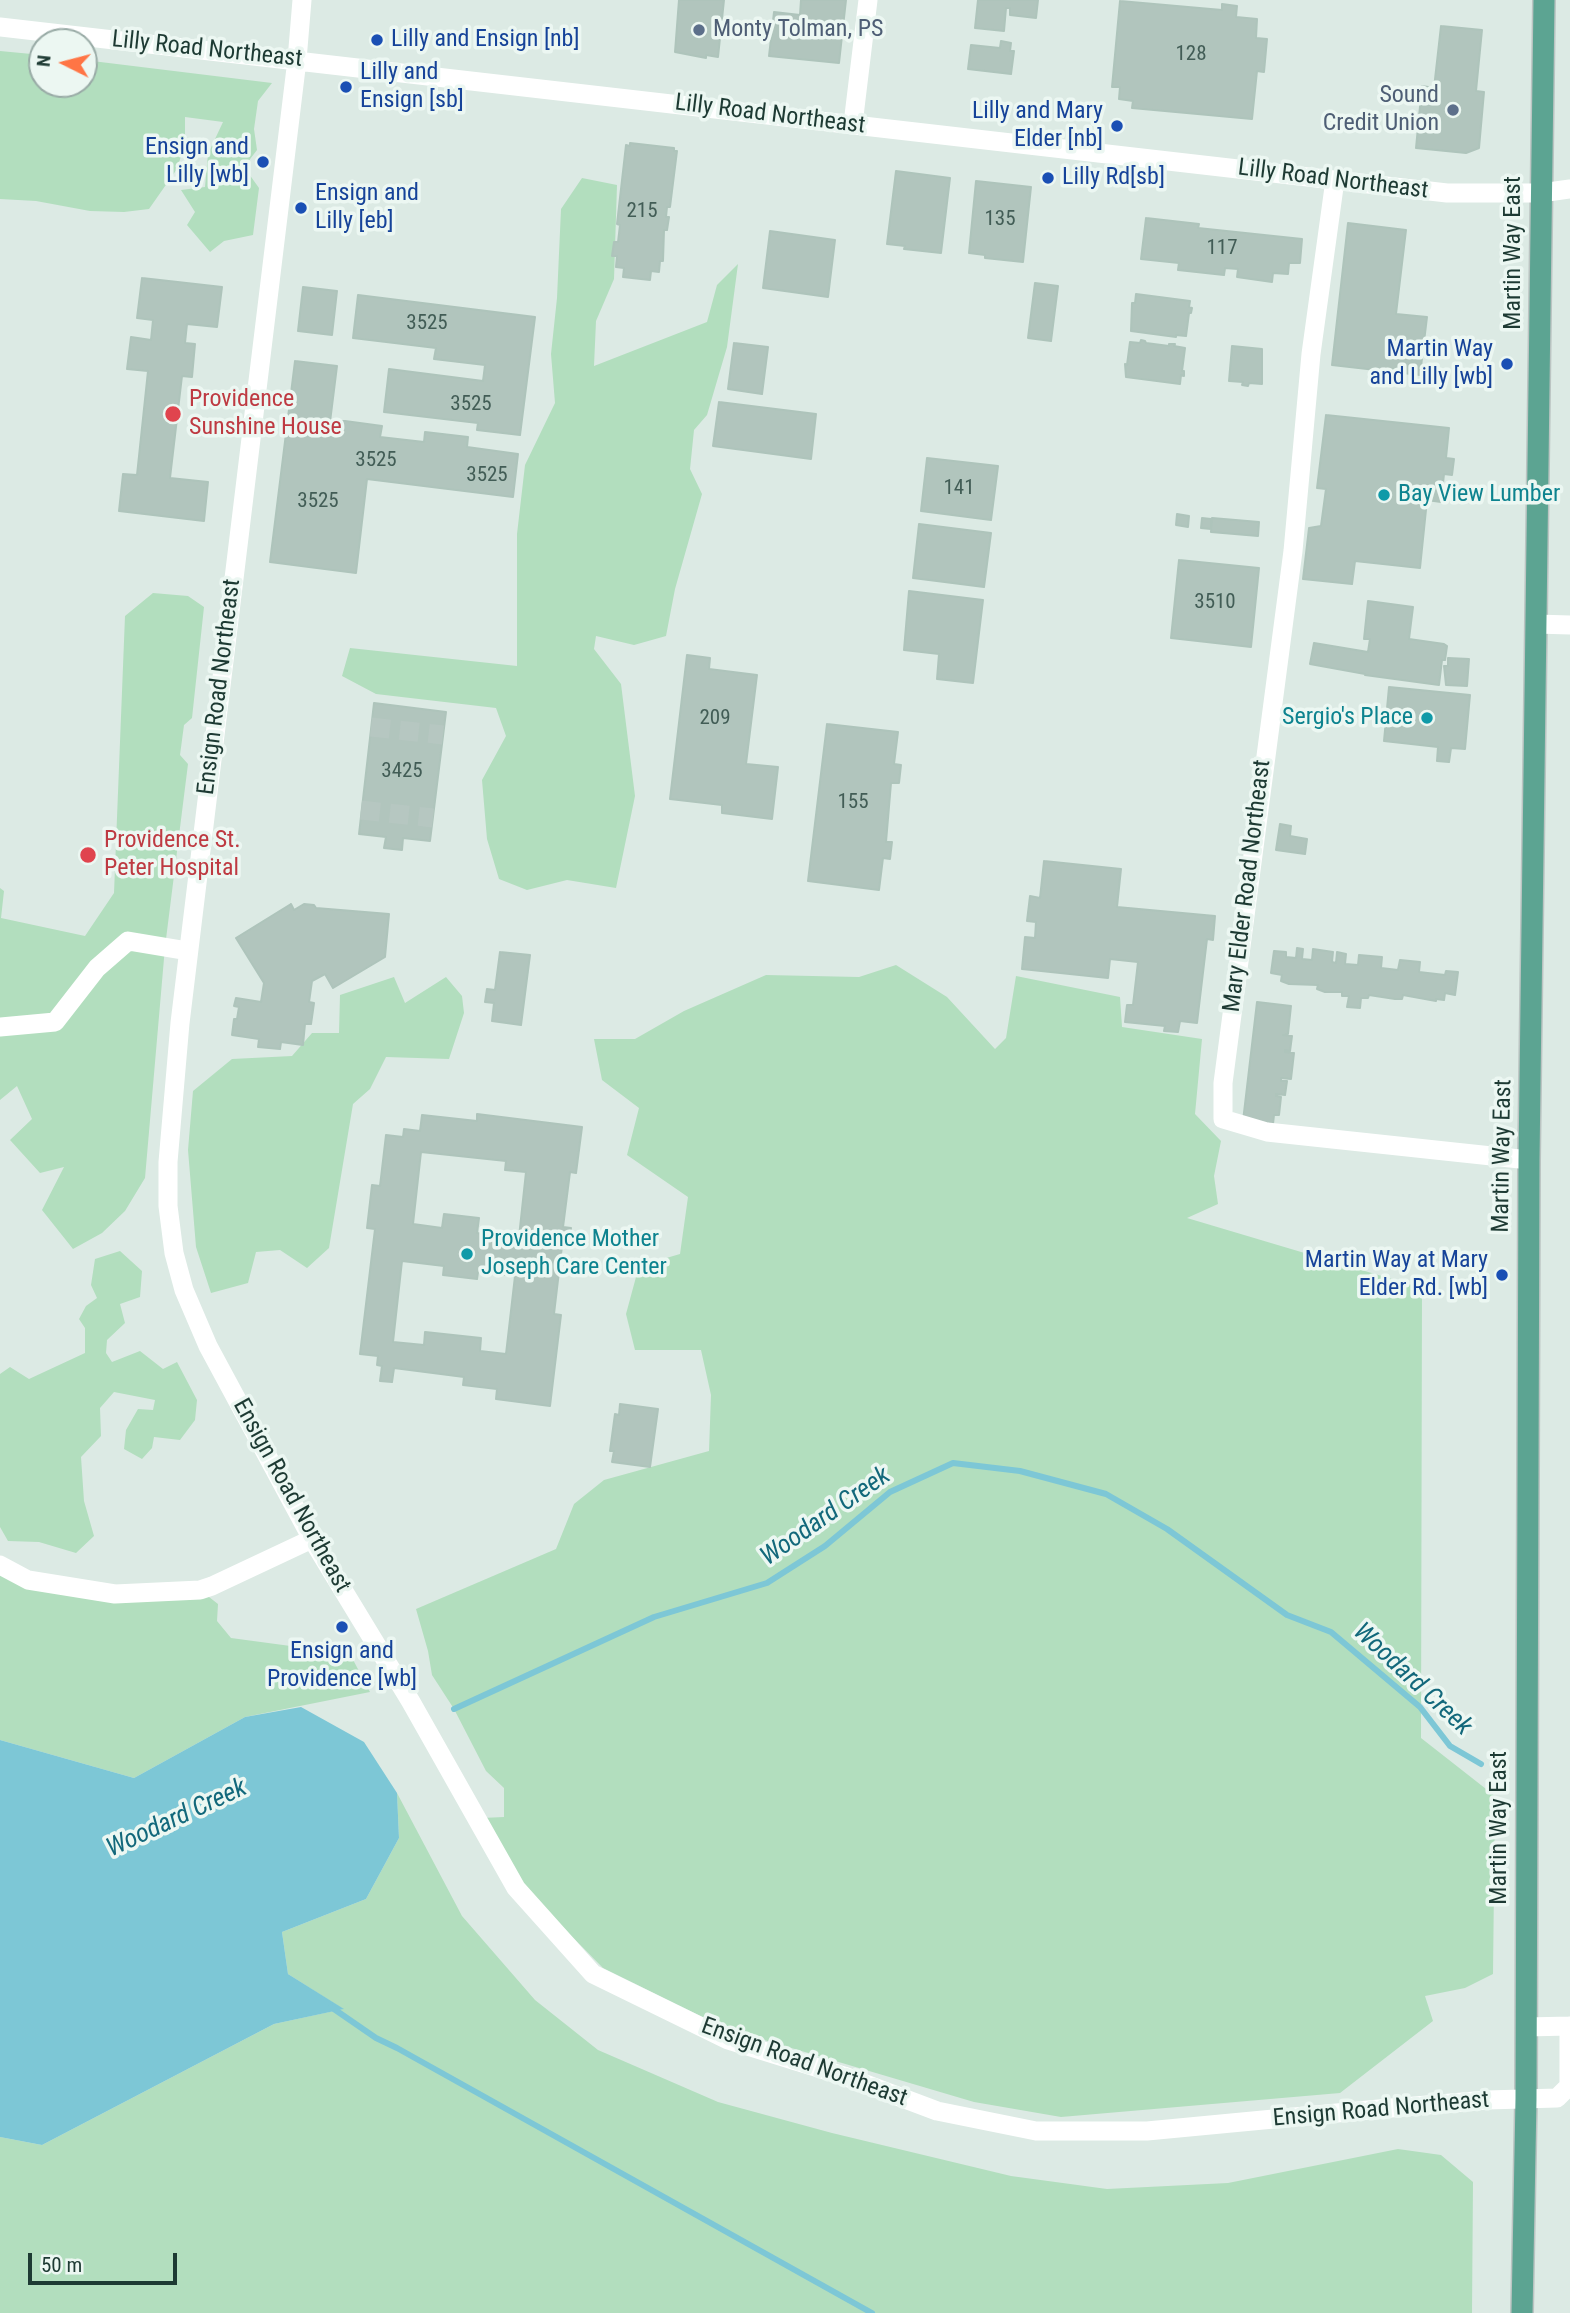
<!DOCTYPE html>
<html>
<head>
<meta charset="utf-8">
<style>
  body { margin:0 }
  #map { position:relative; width:1570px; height:2313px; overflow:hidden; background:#dceae4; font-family:"Roboto Condensed",sans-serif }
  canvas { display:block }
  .north { position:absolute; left:28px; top:28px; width:70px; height:70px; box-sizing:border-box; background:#ecf7f2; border:2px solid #99aba6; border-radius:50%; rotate:276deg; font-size:19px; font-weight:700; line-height:28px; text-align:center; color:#1d3a33 }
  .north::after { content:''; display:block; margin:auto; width:24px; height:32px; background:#ff7545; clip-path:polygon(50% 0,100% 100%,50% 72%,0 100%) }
  .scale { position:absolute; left:28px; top:2253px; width:149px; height:32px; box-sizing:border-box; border:4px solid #1d3a33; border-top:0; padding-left:9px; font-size:21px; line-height:24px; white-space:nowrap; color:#1d3a33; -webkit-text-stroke:5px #ecf7f2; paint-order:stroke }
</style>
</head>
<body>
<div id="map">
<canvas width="1570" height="2313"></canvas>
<div class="north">N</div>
<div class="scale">50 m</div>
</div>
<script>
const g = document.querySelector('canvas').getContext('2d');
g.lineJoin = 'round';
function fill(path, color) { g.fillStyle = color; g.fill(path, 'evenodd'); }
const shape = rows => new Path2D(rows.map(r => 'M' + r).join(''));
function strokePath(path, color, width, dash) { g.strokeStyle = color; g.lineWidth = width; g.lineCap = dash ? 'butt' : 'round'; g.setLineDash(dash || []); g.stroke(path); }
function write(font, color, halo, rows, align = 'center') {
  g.font = font + ' "Roboto Condensed",sans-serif'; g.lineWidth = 7; g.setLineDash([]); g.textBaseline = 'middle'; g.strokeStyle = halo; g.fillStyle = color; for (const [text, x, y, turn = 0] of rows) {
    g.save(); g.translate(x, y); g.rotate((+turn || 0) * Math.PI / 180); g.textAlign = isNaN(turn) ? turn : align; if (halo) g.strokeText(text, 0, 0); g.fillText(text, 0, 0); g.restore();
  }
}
const green = shape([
  [0,51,42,55,42,84,84,84,84,60,272,83,258,101,254,129,257,150,244,167,259,188,253,235,224,241,210,252,187,225,195,212,181,190,205,187,208,154,223,122,185,117,185,143,177,169,149,209,124,212,90,211,36,201,0,199],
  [582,178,617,185,614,279,596,321,594,366,707,322,717,285,738,264,727,347,707,415,694,430,690,469,702,494,675,589,666,636,634,645,596,636,594,649,621,684,635,796,616,888,567,880,527,890,499,879,487,839,482,780,506,736,496,708,376,694,342,676,350,648,517,666,517,534,525,465,555,403,551,354,557,298,561,209],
  [153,593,188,596,204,607,192,718,184,725,180,755,188,764,165,947,145,1178,125,1211,102,1233,73,1249,42,1210,64,1167,40,1173,10,1140,32,1119,17,1086,0,1100,0,888,4,891,1,918,85,936,114,893,125,616],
  [896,965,947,997,995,1049,1006,1038,1016,976,1120,997,1122,1027,1202,1039,1195,1114,1221,1141,1214,1176,1218,1204,1187,1218,1422,1288,1421,1738,1495,1796,1493,1974,1465,1988,1425,1996,1433,2021,1340,2093,1061,2117,974,2102,727,2029,603,1968,530,1894,482,1818,504,1817,504,1788,486,1771,454,1709,432,1675,428,1651,416,1609,556,1549,574,1504,604,1480,709,1451,711,1395,701,1350,635,1350,626,1314,639,1266,680,1254,688,1197,627,1155,639,1108,602,1080,594,1039,635,1039,684,1011,766,975,859,977],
  [394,977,405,1003,446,977,462,996,464,1013,449,1059,386,1057,370,1089,353,1104,329,1248,307,1268,280,1250,256,1252,248,1283,211,1293,196,1247,188,1150,193,1091,232,1059,292,1056,312,1033,339,1033,340,995],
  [120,1251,142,1271,140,1297,120,1304,125,1323,107,1340,106,1353,112,1362,140,1351,163,1369,177,1362,197,1400,195,1420,180,1440,154,1437,152,1448,142,1459,124,1449,126,1430,138,1409,153,1410,155,1400,114,1392,100,1408,101,1436,81,1457,84,1501,94,1536,76,1553,39,1542,8,1541,0,1527,0,1374,10,1367,29,1379,85,1353,85,1328,79,1319,86,1306,97,1298,91,1285,95,1259],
  [0,1565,28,1580,200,1590,218,1604,217,1621,231,1638,350,1654,370,1692,245,1717,134,1778,0,1740],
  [397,1793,462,1916,535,2000,598,2050,718,2102,832,2133,1011,2176,1107,2189,1228,2183,1398,2149,1441,2155,1473,2182,1472,2313,0,2313,0,2137,42,2145,274,2024,343,2009,288,1974,282,1932,366,1899,399,1838]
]);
const water = shape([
  [301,1707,364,1742,397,1793,399,1838,366,1899,282,1932,288,1974,344,2009,274,2024,42,2145,0,2137,0,1740,134,1778,245,1717]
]);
const stream = shape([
  [454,1709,654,1617,767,1583,825,1546,890,1492,953,1463,1020,1471,1106,1494,1167,1529,1287,1615,1331,1632,1420,1707,1450,1746,1481,1764],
  [331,2007,376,2038,397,2048,872,2313]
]);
const building = shape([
  [679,0,724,0,718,57,706,55,706,58,675,52,679,0],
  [801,0,846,0,839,63,769,56,774,12,800,15,801,0],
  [978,0,1038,0,1036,18,1010,15,1010,8,1006,8,1004,31,975,28,978,0],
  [1120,1,1222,10,1222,4,1237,6,1236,17,1257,19,1256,38,1267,39,1264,72,1257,71,1252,119,1132,108,1133,101,1119,99,1120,87,1112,87,1120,1],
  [1441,26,1482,30,1476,91,1484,92,1479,148,1466,153,1416,148,1422,86,1434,88,1441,26],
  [1001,41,1011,43,1010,51,1014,51,1011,74,968,69,971,45,1000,48,1001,41],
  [630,143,674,148,674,151,677,151,670,207,667,207,666,217,669,217,667,230,664,230,663,261,660,261,659,272,651,271,650,280,623,277,624,268,616,267,617,256,612,256,614,242,618,242,620,225,617,224,626,145,630,146,630,143],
  [896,171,950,178,941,253,904,249,905,246,887,244,896,171],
  [976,181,1031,187,1023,262,985,258,985,255,969,253,976,181],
  [1146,218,1199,224,1198,228,1302,239,1300,263,1289,263,1288,274,1273,273,1272,282,1237,277,1238,269,1225,268,1224,275,1178,270,1179,263,1141,259,1146,218],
  [1348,223,1406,230,1396,314,1427,317,1420,375,1332,365,1348,223],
  [770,231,835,240,828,297,763,288,770,231],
  [142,278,222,287,217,327,187,324,185,343,195,344,192,377,182,376,170,478,208,482,204,521,119,511,123,474,137,475,148,371,127,369,131,337,151,340,153,320,137,318,142,278],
  [1035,283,1058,286,1051,341,1028,338,1035,283],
  [303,287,337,291,332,335,298,331,303,287],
  [1136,294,1190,301,1189,307,1192,308,1191,313,1189,313,1186,336,1176,335,1176,337,1131,331,1132,303,1135,303,1136,294],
  [358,295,535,317,520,435,477,430,478,423,384,412,389,369,483,381,485,365,434,359,436,348,353,338,358,295],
  [1141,340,1145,341,1146,343,1169,346,1169,344,1175,344,1174,346,1185,348,1182,371,1184,371,1184,376,1181,375,1180,384,1126,377,1125,364,1127,365,1130,342,1140,343,1141,340],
  [734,343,768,347,762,394,728,389,734,343],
  [1232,346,1262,349,1262,384,1249,383,1248,386,1242,385,1243,382,1229,381,1232,346],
  [295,361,337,366,329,430,337,431,338,421,345,421,382,426,380,437,424,442,425,432,468,437,467,447,518,454,513,497,367,479,356,573,270,562,295,361],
  [719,402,816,414,811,459,713,446,719,402],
  [1326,415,1449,428,1446,458,1454,459,1452,475,1444,474,1441,502,1427,500,1420,568,1355,561,1352,584,1303,579,1309,528,1321,526,1326,489,1317,488,1326,415],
  [927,458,998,466,991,520,921,511,927,458],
  [1177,514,1189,516,1188,527,1176,525,1177,514],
  [1202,518,1211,519,1211,529,1201,528,1202,518],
  [1212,518,1259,522,1258,536,1211,532,1212,518],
  [919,524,991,533,984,587,913,578,919,524],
  [1179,560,1259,568,1251,647,1171,638,1179,560],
  [909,591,983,600,973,683,937,679,939,654,904,650,909,591],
  [1368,601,1413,607,1409,639,1444,644,1447,646,1445,660,1442,660,1439,685,1365,675,1365,674,1310,664,1314,643,1368,652,1370,639,1364,639,1368,601],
  [687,655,710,658,709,669,757,675,746,764,778,767,772,819,722,813,722,805,670,799,687,655],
  [1448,658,1469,659,1467,686,1446,685,1444,666,1448,666,1448,658],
  [1389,687,1470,695,1465,749,1451,748,1449,762,1437,761,1438,747,1384,741,1389,687],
  [374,703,446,712,430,841,403,838,402,850,384,848,386,837,359,834,374,703],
  [827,724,898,732,894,764,901,765,899,783,891,783,886,842,892,842,890,859,883,858,879,890,808,881,827,724],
  [1280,824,1291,826,1290,836,1307,839,1305,854,1276,850,1280,824],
  [1044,861,1121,869,1117,907,1215,916,1213,940,1207,939,1197,1023,1180,1021,1178,1032,1164,1031,1165,1026,1125,1022,1127,1005,1133,1005,1138,962,1110,959,1108,978,1022,969,1025,937,1035,938,1036,922,1027,921,1030,896,1040,898,1044,861],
  [291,904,294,910,304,904,314,905,316,908,389,914,385,957,333,988,325,974,312,981,309,1002,314,1003,311,1024,305,1024,303,1045,281,1042,280,1049,258,1047,259,1039,232,1035,234,1019,237,1019,239,1007,234,1006,236,998,261,1002,264,983,236,938,291,904],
  [1297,948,1303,949,1302,959,1312,960,1313,949,1333,952,1332,962,1336,963,1337,952,1346,954,1345,964,1358,965,1359,955,1382,957,1381,968,1398,970,1400,960,1420,962,1419,972,1445,975,1446,971,1458,972,1455,995,1445,993,1444,1000,1436,999,1436,1001,1403,995,1402,999,1395,999,1369,995,1368,998,1361,998,1360,1008,1347,1007,1349,996,1342,996,1342,992,1325,992,1317,989,1318,985,1289,984,1281,981,1282,975,1271,973,1274,951,1286,952,1286,957,1296,958,1297,948],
  [500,952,530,955,521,1025,492,1021,494,1003,485,1002,487,989,495,990,500,952],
  [1257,1002,1291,1006,1288,1034,1283,1035,1292,1036,1290,1051,1285,1050,1285,1052,1294,1053,1291,1079,1281,1078,1281,1081,1287,1081,1285,1095,1276,1094,1276,1096,1281,1097,1279,1115,1274,1115,1273,1124,1243,1121,1257,1002],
  [477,1114,582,1127,576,1173,570,1172,563,1227,571,1228,569,1247,562,1246,554,1314,561,1315,550,1406,496,1399,497,1389,463,1385,464,1377,394,1368,392,1382,380,1381,382,1366,377,1365,378,1356,360,1354,375,1229,367,1228,372,1185,380,1186,386,1135,403,1137,404,1129,420,1131,422,1115,477,1121,477,1114],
  [421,1152,506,1161,505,1170,526,1172,519,1237,477,1233,479,1218,444,1214,442,1228,413,1224,421,1152],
  [402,1261,444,1266,443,1275,477,1279,478,1272,515,1276,506,1354,480,1351,481,1338,425,1332,424,1345,393,1342,402,1261],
  [620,1404,658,1409,650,1467,612,1462,614,1451,610,1451,615,1414,619,1415,620,1404]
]);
const minorTunnel = shape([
  [371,727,443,735],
  [361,810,433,818]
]);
const minor = shape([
  [302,0,297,60,180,1023,168,1162,168,1206,174,1253,184,1290,208,1346,312,1539,411,1702,516,1888,593,1974,728,2040,844,2076,937,2111,1036,2131,1147,2131,1379,2109,1487,2100,1557,2098,1569,2086,1569,2026],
  [0,27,1447,193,1541,193,1570,189],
  [853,124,868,0],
  [1335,180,1311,354,1293,551,1223,1083,1223,1119,1267,1132,1529,1160],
  [1536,624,1570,625],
  [0,1027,55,1022,97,968,128,941,188,951],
  [0,1565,28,1580,115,1594,200,1590,212,1586,312,1539],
  [1526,2027,1570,2026]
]);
const major = shape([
  [1522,2313,1526,2099,1529,1160,1544,0]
]);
const markers = [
  [699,30,7,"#5c6f8a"],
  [377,40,7,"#1a4fb4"],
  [346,87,7,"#1a4fb4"],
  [1453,110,7,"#5c6f8a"],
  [1117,126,7,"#1a4fb4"],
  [263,162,7,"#1a4fb4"],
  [1048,178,7,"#1a4fb4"],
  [301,208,7,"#1a4fb4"],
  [1507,364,7,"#1a4fb4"],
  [173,414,9,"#e0444e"],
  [1384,495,7,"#0f9aa8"],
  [1427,718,7,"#0f9aa8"],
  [88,855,9,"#e0444e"],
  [467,1254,7,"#0f9aa8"],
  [1502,1275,7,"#1a4fb4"],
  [342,1627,7,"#1a4fb4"]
];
const numberNames = [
  ["128",1191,55],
  ["215",642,212],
  ["135",1000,220],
  ["117",1222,249],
  ["3525",427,324],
  ["3525",471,405],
  ["3525",376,461],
  ["3525",487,476],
  ["141",959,489],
  ["3525",318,502],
  ["3510",1215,603],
  ["209",715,719],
  ["3425",402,772],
  ["155",853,803]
];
const serviceNames = [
  ["Monty Tolman, PS",713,30],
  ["Sound",1439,96,"right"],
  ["Credit Union",1439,124,"right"]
];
const transitNames = [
  ["Lilly and Ensign [nb]",391,40],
  ["Lilly and",360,73],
  ["Ensign [sb]",360,101],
  ["Lilly and Mary",1103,112,"right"],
  ["Elder [nb]",1103,140,"right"],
  ["Ensign and",249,148,"right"],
  ["Lilly [wb]",249,176,"right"],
  ["Lilly Rd[sb]",1062,178],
  ["Ensign and",315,194],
  ["Lilly [eb]",315,222],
  ["Martin Way",1493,350,"right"],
  ["and Lilly [wb]",1493,378,"right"],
  ["Martin Way at Mary",1488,1261,"right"],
  ["Elder Rd. [wb]",1488,1289,"right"],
  ["Ensign and",342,1652,"center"],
  ["Providence [wb]",342,1680,"center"]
];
const streetNames = [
  ["Lilly Road Northeast",207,50,6],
  ["Lilly Road Northeast",770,115,7],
  ["Lilly Road Northeast",1333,180,7],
  ["Martin Way East",1514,253,-90],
  ["Ensign Road Northeast",220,687,-83],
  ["Mary Elder Road Northeast",1248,886,-83],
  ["Martin Way East",1503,1156,-89],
  ["Ensign Road Northeast",291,1496,61],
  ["Martin Way East",1500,1828,-90],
  ["Ensign Road Northeast",804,2063,20],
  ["Ensign Road Northeast",1381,2110,-5]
];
const healthNames = [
  ["Providence",189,400],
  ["Sunshine House",189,428],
  ["Providence St.",104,841],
  ["Peter Hospital",104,869]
];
const cultureNames = [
  ["Bay View Lumber",1398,495],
  ["Sergio's Place",1413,718,"right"],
  ["Providence Mother",481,1240],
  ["Joseph Care Center",481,1268]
];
const waterNames = [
  ["Woodard Creek",826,1517,-35],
  ["Woodard Creek",1412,1680,43],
  ["Woodard Creek",177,1819,-25]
];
fill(green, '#b2debe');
fill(water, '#7dc7d6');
strokePath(stream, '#7dc7d6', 6);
fill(building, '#b1c5bd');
strokePath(building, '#aec4bb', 2);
strokePath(minorTunnel, '#b6c7c1', 19, [19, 10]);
strokePath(major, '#bbc4c2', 24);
strokePath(minor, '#fff', 19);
strokePath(major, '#5ca492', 21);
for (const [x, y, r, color] of markers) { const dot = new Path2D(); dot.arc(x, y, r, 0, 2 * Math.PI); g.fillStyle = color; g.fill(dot); strokePath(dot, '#ecf7f2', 2.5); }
write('21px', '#425d56', null, numberNames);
write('24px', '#4e5e75', '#ecf7f2', serviceNames, 'left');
write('24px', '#164399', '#ecf7f2', transitNames, 'left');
write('24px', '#1d3a33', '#ecf7f2', streetNames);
write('24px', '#be3a42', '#ecf7f2', healthNames, 'left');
write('24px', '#0d838f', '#ecf7f2', cultureNames, 'left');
write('italic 26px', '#12687b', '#ecf7f2', waterNames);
</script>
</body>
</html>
